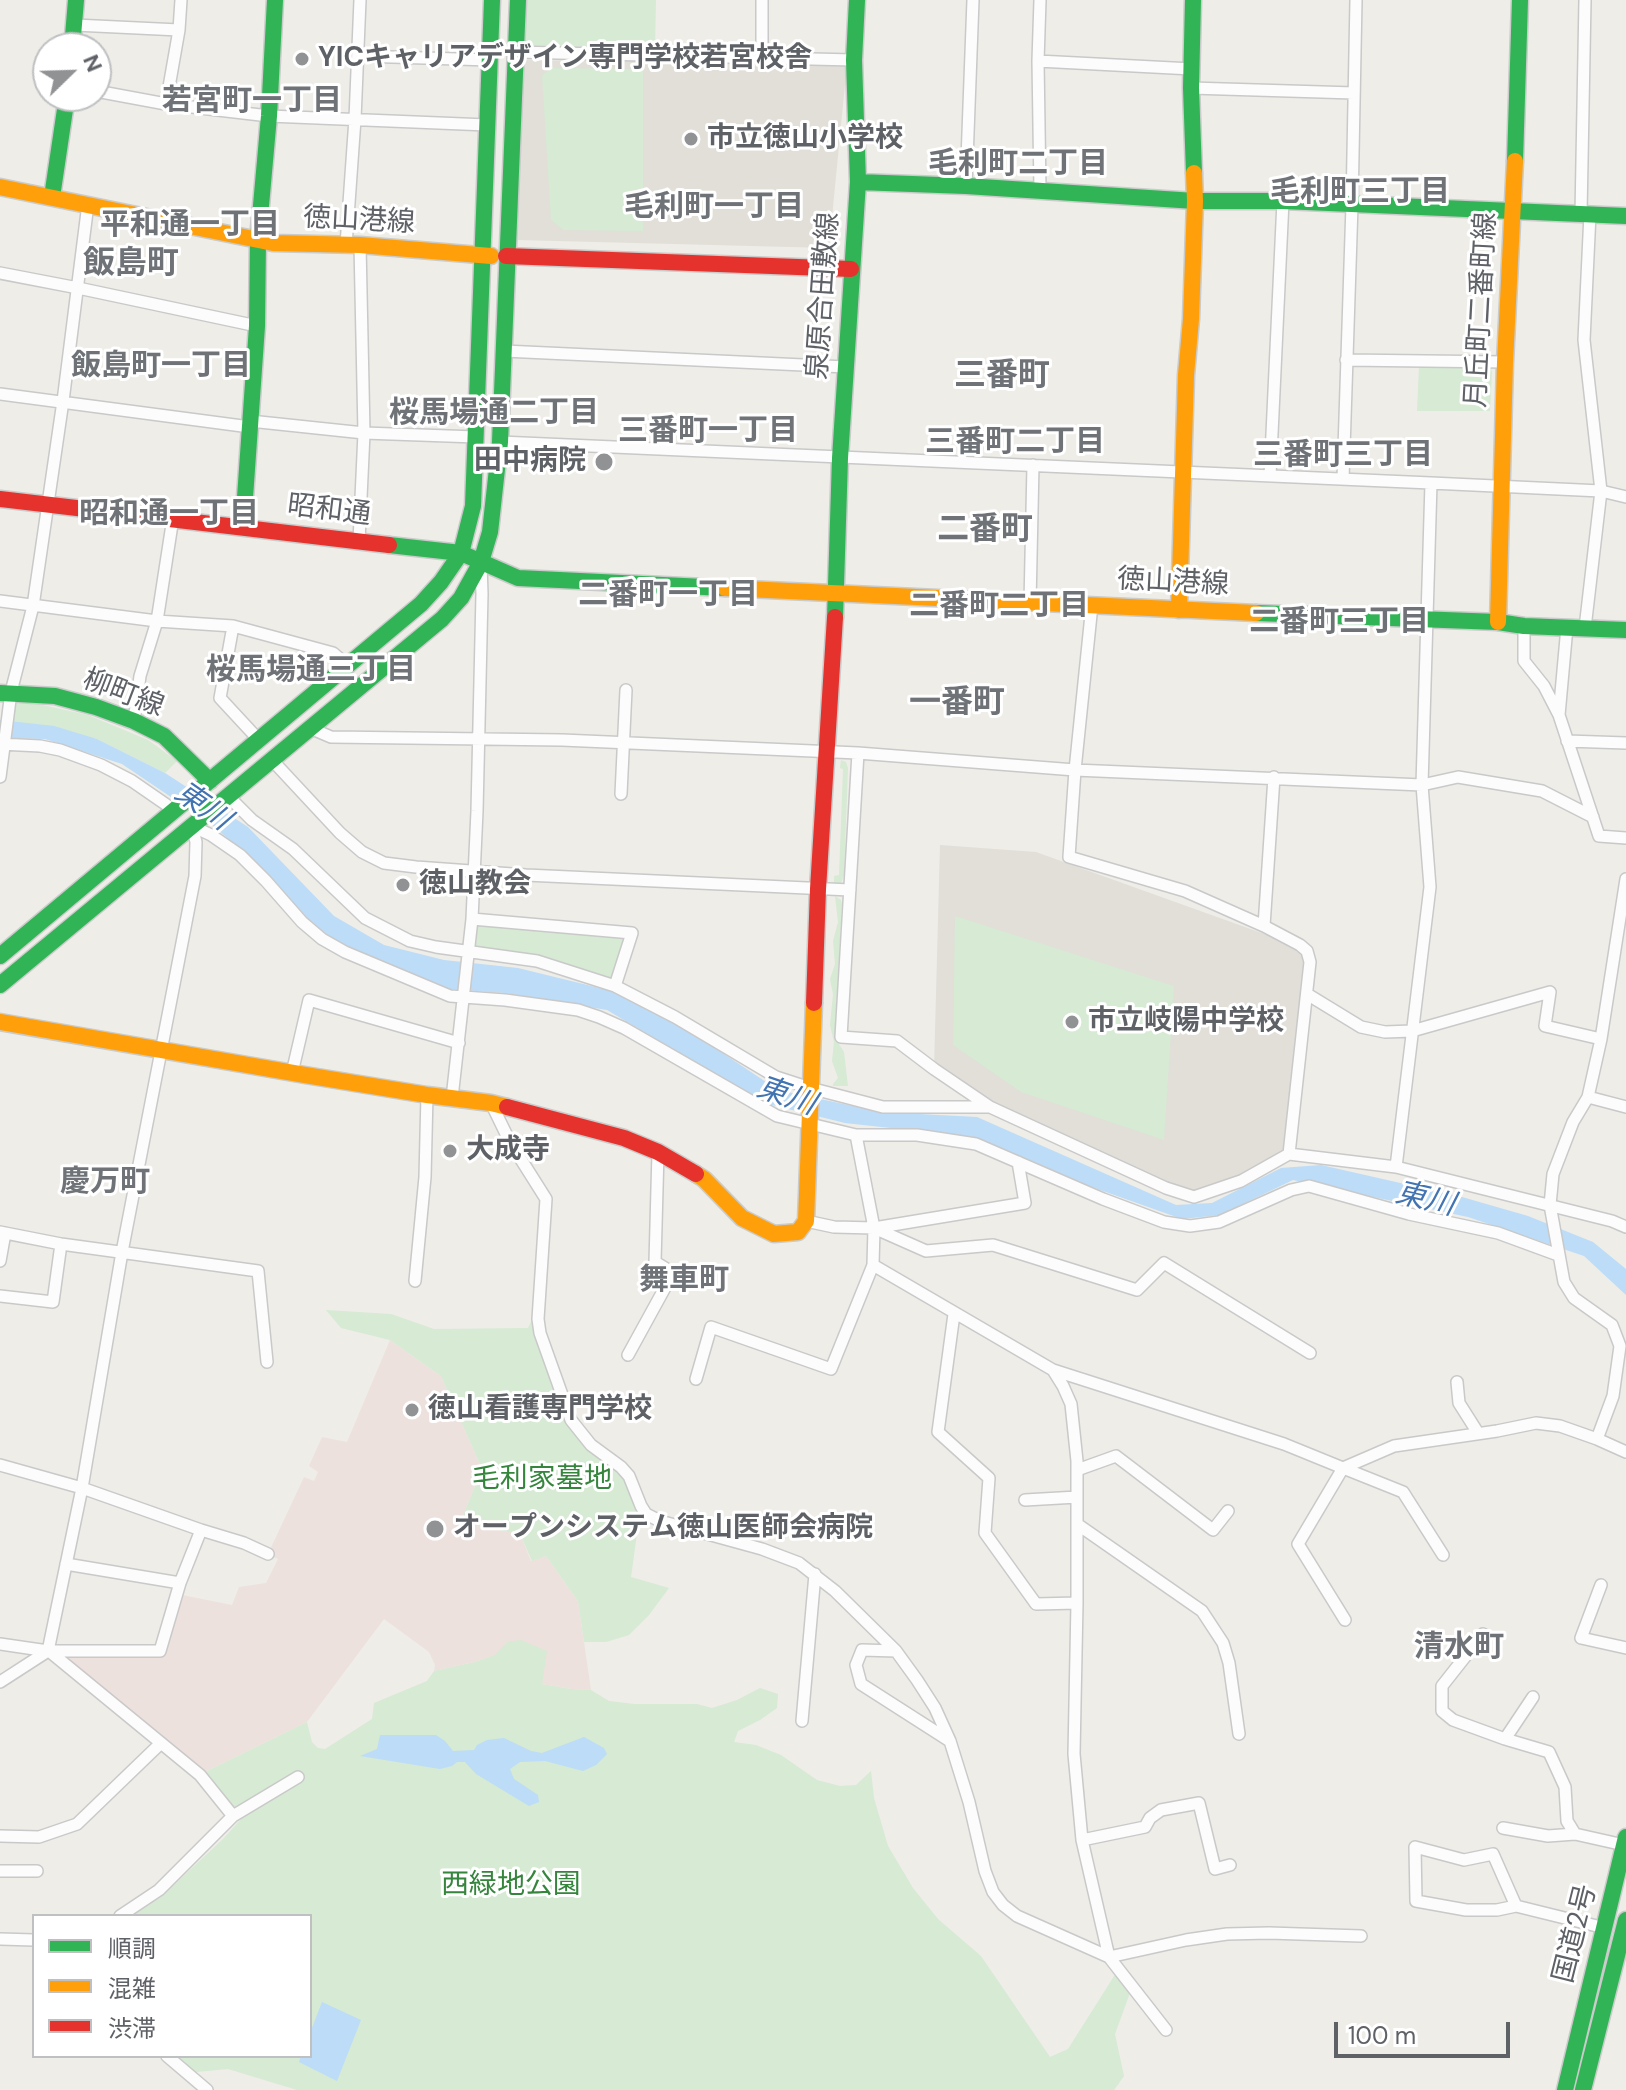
<!DOCTYPE html>
<html>
<head>
<meta charset="utf-8">
<style>
  body { margin:0 }
  #map { position:relative; width:1626px; height:2090px; overflow:hidden; background:#eeede8; font-family:"DM Sans","Noto Sans JP",sans-serif }
  canvas { display:block }
  .legend { position:absolute; left:32px; top:1914px; width:280px; height:144px; box-sizing:border-box; background:#fff; border:2px solid #bfc0c2; margin:0; padding:10px 14px; list-style:none; font-size:24px; color:#5e6166 }
  .legend li { display:flex; align-items:center; gap:16px; height:40px }
  .legend b { width:40px; border:2px solid #bfc0c2 }
  .north { position:absolute; left:32px; top:32px; width:80px; height:80px; box-sizing:border-box; background:#fff; border:2px solid #bfc0c2; border-radius:50%; rotate:67deg; font-size:22px; font-weight:700; line-height:32px; text-align:center; color:#5e6166 }
  .north::after { content:''; display:block; margin:auto; width:28px; height:36px; background:#909294; clip-path:polygon(50% 0,100% 100%,50% 72%,0 100%) }
  .scale { position:absolute; left:1334px; top:2022px; width:176px; height:36px; box-sizing:border-box; border:4px solid #5e6166; border-top:0; padding-left:10px; font-size:24px; line-height:28px; white-space:nowrap; color:#5e6166; -webkit-text-stroke:6px #fff; paint-order:stroke }
</style>
</head>
<body>
<div id="map">
<canvas width="1626" height="2090"></canvas>
<ul class="legend">
<li><b style="height:10px;background:#30b455"></b>順調</li>
<li><b style="height:10px;background:#ff9f0a"></b>混雑</li>
<li><b style="height:10px;background:#e5322d"></b>渋滞</li>
</ul>
<div class="north">N</div>
<div class="scale">100 m</div>
</div>
<script>
const g = document.querySelector('canvas').getContext('2d');
g.lineJoin = 'round';
function fill(path, color) { g.fillStyle = color; g.fill(path, 'evenodd'); }
const shape = rows => new Path2D(rows.map(r => 'M' + r).join(''));
function strokePath(path, color, width, dash) { g.strokeStyle = color; g.lineWidth = width; g.lineCap = dash ? 'butt' : 'round'; g.setLineDash(dash || []); g.stroke(path); }
function write(font, color, halo, rows, align = 'center') {
  g.font = font + ' "DM Sans","Noto Sans JP",sans-serif'; g.lineWidth = 6; g.setLineDash([]); g.textBaseline = 'middle'; g.strokeStyle = halo; g.fillStyle = color; for (const [text, x, y, turn = 0] of rows) {
    g.save(); g.translate(x, y); g.rotate((+turn || 0) * Math.PI / 180); g.textAlign = isNaN(turn) ? turn : align; if (halo) g.strokeText(text, 0, 0); g.fillText(text, 0, 0); g.restore();
  }
}
const education = shape([
  [521,60,847,64,829,248,518,240],
  [940,845,1036,852,1309,950,1289,1154,1194,1197,990,1107,934,1069]
]);
const medical = shape([
  [390,1340,441,1376,482,1469,460,1523,520,1534,531,1561,546,1556,578,1601,591,1690,571,1689,542,1684,507,1642,496,1655,475,1662,434,1671,435,1665,429,1652,384,1619,307,1722,199,1775,48,1651,160,1651,177,1594,232,1605,239,1587,266,1583,278,1559,268,1554,304,1477,314,1481,318,1472,309,1466,322,1437,347,1442]
]);
const green = shape([
  [524,0,656,0,655,49,528,45,521,37],
  [552,68,643,69,643,231,563,230,551,220,542,75],
  [1419,366,1491,368,1492,372,1490,411,1417,411],
  [17,704,38,704,88,715,148,740,177,761,165,773,97,739,11,721,14,706],
  [841,760,846,762,848,768,844,875,841,884,834,885,834,876,839,875,843,769,840,768],
  [835,896,841,900,842,904,835,1027,837,1041,844,1052,848,1086,833,1086,833,1084,838,1078,832,1061,834,1042,830,1025,833,994,830,979,835,964,833,941,838,922],
  [955,916,1174,986,1164,1140,1021,1092,953,1045],
  [477,923,628,937,611,981,475,949],
  [326,1310,391,1314,434,1329,528,1328,535,1313,571,1426,628,1480,640,1512,631,1577,669,1588,649,1615,629,1635,606,1642,584,1642,578,1601,546,1556,532,1561,520,1534,460,1523,482,1469,441,1376,390,1340,341,1328],
  [521,1640,547,1651,542,1684,571,1689,591,1690,609,1701,634,1704,697,1704,712,1708,737,1700,760,1688,778,1694,777,1708,760,1720,738,1731,734,1742,756,1745,781,1755,817,1780,840,1786,856,1785,871,1771,874,1798,888,1846,913,1888,938,1919,981,1956,1050,2057,1068,2049,1116,1973,1131,1990,1115,2034,1124,2076,1114,2090,297,2090,228,2069,196,2072,175,2056,310,2056,310,1916,131,1916,161,1897,223,1839,242,1818,199,1775,307,1722,312,1742,318,1748,325,1749,372,1719,374,1703,427,1681,434,1671,475,1662,495,1655,507,1642]
]);
const water = shape([
  [0,720,54,726,97,739,165,773,248,827,334,916,384,945,444,960,518,968,620,993,697,1036,778,1090,881,1112,977,1117,1176,1205,1212,1203,1281,1168,1321,1165,1462,1197,1528,1216,1593,1242,1626,1269,1626,1295,1584,1256,1468,1217,1293,1180,1220,1215,1182,1219,1072,1180,973,1137,845,1123,764,1103,607,1010,505,993,448,989,373,964,319,932,262,868,211,824,122,764,45,739,0,738],
  [380,1735,436,1735,445,1741,453,1751,474,1750,477,1745,487,1740,504,1738,531,1751,542,1753,584,1737,604,1748,607,1754,596,1765,583,1771,545,1761,520,1762,510,1769,514,1779,538,1795,539,1802,529,1806,476,1774,465,1762,457,1762,452,1766,440,1769,360,1756,377,1749],
  [322,2002,361,2020,337,2081,299,2062,301,2056,310,2056,310,2033]
]);
const street = shape([
  [762,0,762,57],
  [1040,0,1038,61,1040,191],
  [75,25,179,30],
  [516,52,854,60],
  [359,56,490,60],
  [1038,61,1192,69],
  [1191,88,1354,93],
  [96,91,166,104,269,116,487,125],
  [166,104,179,30,181,0],
  [966,186,973,0],
  [1581,214,1585,0],
  [346,245,355,119,360,0],
  [0,273,78,288,257,326],
  [504,351,846,367],
  [1346,360,1505,362],
  [0,394,250,427],
  [250,421,364,433,476,437],
  [500,442,1431,483,1601,491,1626,497],
  [1270,476,1283,201],
  [1343,479,1352,205,1356,0],
  [359,541,364,433,360,245],
  [0,601,157,621,233,626,333,653,347,665],
  [1030,603,1033,465],
  [1092,605,1075,770,1069,857,1185,891,1264,926,1300,945,1307,951,1310,962,1289,1154],
  [233,626,220,698,258,739],
  [1524,626,1524,661,1544,686,1559,715,1599,836,1626,838],
  [1585,628,1601,491,1584,340,1590,214],
  [1559,715,1567,627],
  [134,721,140,676,157,621,173,518],
  [310,728,331,737,562,740,858,753,1075,770,1422,785,1458,777,1542,791,1593,817],
  [1567,741,1626,743],
  [0,744,40,746,60,750,101,765,132,781,174,810],
  [858,753,841,1037,897,1041,934,1069,990,1107,1166,1188,1194,1197,1241,1181,1289,1154,1396,1167,1612,1221,1626,1227],
  [272,760,340,833,362,852,384,863,416,867,526,875,850,890],
  [0,777,11,692,33,606,63,401,88,204],
  [621,794,626,690],
  [228,796,252,820,293,849,365,918,410,941,436,947,537,961,615,986,675,1017,776,1077,810,1088,883,1107,989,1107],
  [192,826,211,835,240,855,266,881,302,922,322,939,345,952,450,996,505,1000,578,1010,599,1017,624,1028,777,1116,856,1135,874,1228,873,1265,831,1369,711,1327,696,1379],
  [472,919,632,933,615,986],
  [1264,926,1274,777],
  [1307,994,1361,1027,1385,1032,1412,1031,1550,992,1545,1026,1601,1039],
  [292,1073,309,1000,459,1043],
  [1588,1097,1626,1107],
  [452,1098,472,919,477,811,482,594,481,564],
  [491,1103,510,1142,546,1199,538,1319,540,1333,571,1420,591,1445,621,1467,629,1476,641,1506,646,1514,660,1521,762,1549,799,1563,835,1591,896,1651,917,1680,935,1708,950,1741,969,1802,985,1871,993,1892,1003,1905,1017,1916,1109,1957,1186,1940,1227,1934,1269,1933,1361,1936],
  [856,1135,917,1135,976,1144,1103,1199,1164,1222,1190,1226,1219,1222,1291,1190,1309,1186,1409,1214,1498,1233,1558,1255],
  [1396,1167,1430,887,1422,785,1431,483],
  [806,1221,834,1227,874,1228,1025,1203,1018,1162],
  [874,1228,926,1251,993,1245,1137,1290,1164,1263,1310,1353],
  [0,1232,61,1244,258,1271,267,1362],
  [0,1261,5,1233],
  [873,1265,1053,1370,1284,1444,1343,1468,1394,1446,1497,1431,1536,1423,1560,1426,1597,1439,1626,1452],
  [415,1281,425,1177,427,1095],
  [0,1296,53,1302,61,1244],
  [954,1314,938,1432,989,1478,985,1533,1036,1604,1077,1603],
  [628,1355,673,1273,655,1262,658,1152],
  [1053,1370,1063,1386,1071,1404,1077,1461,1077,1603,1074,1754,1082,1840,1109,1957,1166,2030],
  [1457,1382,1459,1403,1478,1433],
  [1597,1439,1613,1396,1620,1346,1612,1325,1574,1298,1564,1282,1550,1205,1553,1174,1573,1122,1588,1097,1601,1039,1626,879],
  [0,1465,82,1488,201,1530,180,1583,160,1651,48,1651,0,1644],
  [1077,1470,1116,1456,1213,1530,1228,1511],
  [1025,1500,1077,1497],
  [1077,1524,1202,1611,1223,1643,1229,1663,1239,1734],
  [201,1530,244,1543,268,1554],
  [66,1564,180,1583],
  [1601,1585,1581,1638,1626,1648],
  [1345,1620,1298,1544,1343,1468,1403,1492,1443,1555],
  [1483,1634,1442,1686,1442,1711,1453,1720,1505,1739,1549,1752,1565,1787,1567,1821,1575,1834],
  [49,1651,200,1775,233,1816],
  [896,1651,862,1650,856,1665,861,1684,950,1741],
  [0,1682,48,1651,82,1488,122,1252,195,876,196,842,192,826],
  [802,1721,815,1574],
  [1505,1739,1533,1697],
  [1503,1828,1548,1836,1575,1834,1624,1845],
  [0,1836,39,1837,77,1824,161,1743],
  [1082,1840,1145,1827,1150,1818,1161,1810,1199,1803,1215,1869,1230,1865],
  [0,1871,37,1871],
  [1516,1906,1493,1854,1464,1860,1415,1847,1416,1901,1466,1910,1497,1910,1516,1906,1605,1928],
  [120,1916,159,1890,233,1816,298,1777],
  [0,1939,34,1940],
  [167,2056,207,2090]
]);
const fast = shape([
  [492,0,473,506,461,553,518,578,725,588],
  [1193,0,1191,88,1194,173],
  [72,48,76,0],
  [1515,161,1520,0],
  [858,182,966,186,1195,201,1283,201,1626,216],
  [52,197,67,96],
  [243,526,257,326,258,239,269,116,275,0],
  [481,562,490,532,500,442,518,0],
  [1256,613,1498,622,1524,626,1626,630],
  [835,617,840,458,858,182,854,60,857,0],
  [0,693,55,696,96,707,134,721,164,736,210,781],
  [0,956,421,604,441,582,461,553,389,545],
  [0,985,442,619,461,598,481,562],
  [1565,2090,1626,1837],
  [1583,2090,1626,1920]
]);
const slow = shape([
  [0,187,273,243,360,245,491,256],
  [725,588,1256,613],
  [1179,610,1186,375,1191,319,1195,201,1194,173],
  [1498,622,1505,362,1515,161],
  [0,1022,305,1075,427,1095,491,1103,507,1107],
  [696,1174,704,1179,742,1218,774,1234,798,1232,806,1221,814,1003]
]);
const jam = shape([
  [506,256,851,269],
  [0,499,389,545],
  [814,1003,818,889,835,617],
  [507,1107,624,1138,658,1152,696,1174]
]);
const markers = [
  [302,59,8,"#909294"],
  [691,139,8,"#909294"],
  [604,462,10,"#909294"],
  [403,885,8,"#909294"],
  [1072,1022,8,"#909294"],
  [450,1151,8,"#909294"],
  [412,1410,8,"#909294"],
  [435,1529,10,"#909294"]
];
const poiNames = [
  ["YICキャリアデザイン専門学校若宮校舎",318,59],
  ["市立徳山小学校",707,139],
  ["田中病院",586,462,"right"],
  ["徳山教会",419,885],
  ["市立岐陽中学校",1088,1022],
  ["大成寺",466,1151],
  ["徳山看護専門学校",428,1410],
  ["オープンシステム徳山医師会病院",453,1529]
];
const streetNames = [
  ["徳山港線",359,221,3],
  ["泉原合田敷線",824,296,-86],
  ["月丘町二番町線",1482,310,-87],
  ["昭和通",329,511,7],
  ["徳山港線",1173,583,3],
  ["柳町線",123,694,21],
  ["国道2号",1576,1934,-76]
];
const parkNames = [
  ["毛利家墓地",542,1480],
  ["西緑地公園",511,1886]
];
const neighbourhoodNames = [
  ["若宮町一丁目",252,102],
  ["毛利町二丁目",1018,165],
  ["毛利町三丁目",1360,193],
  ["毛利町一丁目",714,208],
  ["平和通一丁目",190,226],
  ["飯島町一丁目",161,367],
  ["桜馬場通二丁目",494,414],
  ["三番町一丁目",708,432],
  ["三番町二丁目",1015,443],
  ["三番町三丁目",1343,456],
  ["昭和通一丁目",169,515],
  ["二番町一丁目",668,596],
  ["二番町二丁目",999,607],
  ["二番町三丁目",1339,623],
  ["桜馬場通三丁目",311,671],
  ["慶万町",105,1183],
  ["舞車町",684,1281],
  ["清水町",1459,1648]
];
const waterNames = [
  ["東川",202,807,35],
  ["東川",786,1097,19],
  ["東川",1425,1200,13]
];
const quarterNames = [
  ["飯島町",131,265],
  ["三番町",1002,377],
  ["二番町",985,531],
  ["一番町",957,704]
];
fill(education, '#e1dfd8');
fill(medical, '#ede1dd');
fill(green, '#d6ead4');
fill(water, '#bcdcf8');
strokePath(street, '#c9c9c9', 14);
strokePath(fast, '#cacbca', 19);
strokePath(slow, '#cacbca', 19);
strokePath(jam, '#cacbca', 19);
strokePath(street, '#fcfcfc', 11);
strokePath(fast, '#30b455', 16);
strokePath(slow, '#ff9f0a', 16);
strokePath(jam, '#e5322d', 16);
for (const [x, y, r, color] of markers) { const dot = new Path2D(); dot.arc(x, y, r, 0, 2 * Math.PI); g.fillStyle = color; g.fill(dot); strokePath(dot, '#fff', 3); }
write('bold 28px', '#5e6166', '#fff', poiNames, 'left');
write('28px', '#5e6166', '#fff', streetNames);
write('28px', '#35853d', '#fff', parkNames);
write('bold 30px', '#6f7378', '#fff', neighbourhoodNames);
write('italic 30px', '#4274b2', '#fff', waterNames);
write('bold 32px', '#6f7378', '#fff', quarterNames);
</script>
</body>
</html>
